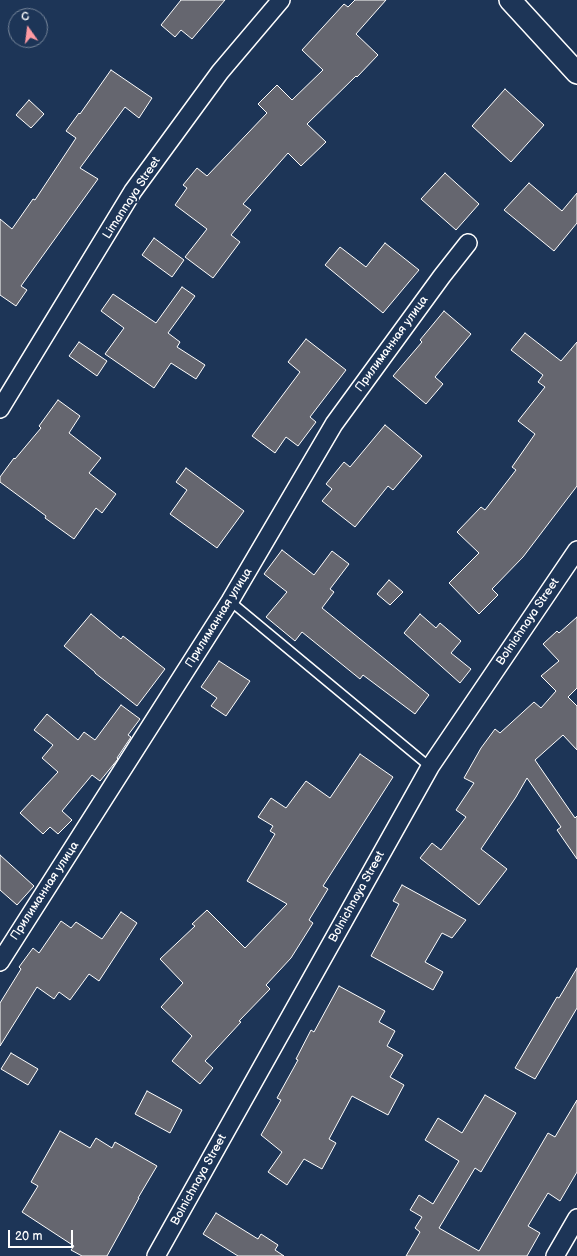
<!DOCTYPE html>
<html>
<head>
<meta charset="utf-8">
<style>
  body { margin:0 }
  #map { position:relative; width:577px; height:1256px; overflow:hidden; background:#1d3557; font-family:"Balsamiq Sans",sans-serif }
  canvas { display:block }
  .north { position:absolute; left:8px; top:8px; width:40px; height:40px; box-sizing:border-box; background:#1d3557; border:1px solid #77869a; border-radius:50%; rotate:346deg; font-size:11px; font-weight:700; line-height:16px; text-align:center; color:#fff }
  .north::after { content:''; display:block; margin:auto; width:14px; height:18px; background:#ff9aa2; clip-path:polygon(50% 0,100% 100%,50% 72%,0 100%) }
  .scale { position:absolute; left:8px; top:1230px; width:65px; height:18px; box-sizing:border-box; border:2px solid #fff; border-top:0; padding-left:5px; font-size:12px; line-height:14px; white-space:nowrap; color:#fff; -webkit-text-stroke:3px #1d3557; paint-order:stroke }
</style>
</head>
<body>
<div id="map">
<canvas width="577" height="1256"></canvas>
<div class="north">С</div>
<div class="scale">20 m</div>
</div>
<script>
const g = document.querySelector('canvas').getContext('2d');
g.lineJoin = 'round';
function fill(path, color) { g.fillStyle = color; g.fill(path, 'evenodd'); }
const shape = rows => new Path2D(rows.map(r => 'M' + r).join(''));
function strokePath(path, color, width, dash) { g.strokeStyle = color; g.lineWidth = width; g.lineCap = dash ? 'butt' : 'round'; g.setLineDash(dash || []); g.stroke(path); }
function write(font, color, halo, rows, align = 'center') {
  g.font = font + ' "Balsamiq Sans",sans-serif'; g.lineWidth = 4; g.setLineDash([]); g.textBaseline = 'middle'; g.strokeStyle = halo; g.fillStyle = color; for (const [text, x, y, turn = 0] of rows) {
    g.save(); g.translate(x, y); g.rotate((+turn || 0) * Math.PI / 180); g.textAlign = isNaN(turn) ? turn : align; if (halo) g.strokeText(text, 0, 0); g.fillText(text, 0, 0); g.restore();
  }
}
const building = shape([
  [181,0,225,0,192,39,181,30,175,37,161,25,181,0],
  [355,0,386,0,356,34,378,55,357,77,356,76,307,124,326,142,301,166,288,153,243,204,251,210,231,235,240,242,213,278,185,257,207,229,175,205,187,188,183,185,197,168,207,176,267,113,258,104,277,85,292,100,323,70,302,50,344,4,348,7,355,0],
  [111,70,152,98,139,118,125,107,80,168,98,179,21,286,27,290,16,306,0,295,0,219,12,229,33,199,35,200,76,138,66,131,79,113,80,114,111,70],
  [505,89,544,125,511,162,472,126,505,89],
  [29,100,44,114,31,128,16,115,29,100],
  [445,173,479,204,456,230,421,199,445,173],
  [529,183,562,211,577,193,577,223,554,251,504,210,529,183],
  [154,238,184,260,172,277,142,255,154,238],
  [385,243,419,270,383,313,325,265,340,247,366,267,385,243],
  [182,287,195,296,168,333,180,342,177,347,205,365,196,379,171,363,154,388,105,354,124,328,101,311,113,294,156,323,182,287],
  [444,311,471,334,435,377,443,384,426,404,393,376,422,342,420,340,444,311],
  [525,333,561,361,577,342,577,486,523,557,492,589,498,595,479,614,449,583,479,553,457,532,481,507,485,510,516,470,512,467,535,434,518,421,545,387,538,382,543,375,511,350,525,333],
  [306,339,346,370,310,417,316,422,298,446,286,437,275,453,252,436,300,372,288,362,306,339],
  [79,342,107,361,97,376,69,356,79,342],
  [58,400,80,416,69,433,101,458,89,473,116,494,102,513,96,508,74,539,45,518,46,516,0,482,0,477,14,458,15,459,41,428,39,426,58,400],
  [385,425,422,456,393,490,388,486,355,527,322,501,332,489,326,484,344,462,350,467,385,425],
  [186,468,244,511,217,548,170,514,187,490,176,482,186,468],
  [282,550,314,575,332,551,349,564,330,589,334,592,322,608,429,695,415,714,363,675,360,679,302,632,295,641,266,617,287,592,264,574,282,550],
  [389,580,403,592,390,605,377,594,389,580],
  [91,614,121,639,123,636,165,669,137,706,95,673,95,672,64,646,91,614],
  [420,614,436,628,440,623,461,641,451,653,471,669,460,683,404,633,420,614],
  [577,617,577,688,568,697,577,706,577,750,563,735,535,760,575,818,577,816,577,859,557,830,561,827,527,778,516,797,481,849,507,869,479,905,420,858,432,843,441,850,466,817,456,810,474,783,464,778,481,748,495,729,500,733,534,702,541,708,556,691,541,676,559,661,543,644,557,631,559,633,577,617],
  [219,661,250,681,226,716,211,706,217,698,201,687,219,661],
  [121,705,140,719,128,735,131,737,117,758,118,759,100,781,92,775,62,811,72,820,58,834,50,827,43,834,20,813,58,772,42,758,53,745,34,730,47,714,78,740,84,732,95,740,121,705],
  [360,754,393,777,323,886,328,889,309,920,313,923,291,958,266,985,270,989,239,1021,241,1022,205,1061,213,1068,200,1084,172,1061,192,1036,161,1007,183,983,160,959,195,926,192,924,207,910,245,948,287,904,247,881,275,834,270,831,273,826,258,817,271,798,286,808,306,781,330,798,360,754],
  [0,855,34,886,17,905,0,890,0,855],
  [402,885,466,920,452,938,442,933,425,962,443,972,433,990,371,956,399,904,393,901,402,885],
  [121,912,137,923,99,981,89,974,70,1000,59,992,54,999,37,987,0,1046,0,1003,21,969,19,967,33,948,39,953,61,921,71,928,76,922,102,939,121,912],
  [577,968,577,1008,535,1079,515,1068,557,997,559,998,577,968],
  [339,986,385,1011,379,1022,395,1031,387,1046,403,1055,390,1077,404,1085,388,1115,352,1096,329,1139,336,1143,322,1169,304,1159,287,1185,268,1172,282,1152,261,1135,281,1100,277,1098,298,1060,296,1059,311,1030,314,1032,339,986],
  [11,1053,38,1069,28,1085,1,1069,11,1053],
  [147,1091,182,1110,170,1133,135,1114,147,1091],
  [485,1095,516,1113,481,1172,475,1168,439,1228,479,1251,548,1133,555,1137,577,1100,577,1172,560,1201,548,1193,528,1226,540,1233,527,1256,406,1256,420,1232,415,1228,422,1217,410,1210,419,1195,433,1204,459,1161,425,1140,438,1118,462,1133,485,1095],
  [60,1131,90,1148,96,1138,112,1148,115,1142,157,1166,138,1198,139,1198,107,1256,82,1256,71,1250,74,1246,22,1212,38,1186,31,1182,60,1131],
  [216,1213,258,1239,261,1234,278,1245,275,1250,284,1256,238,1256,203,1234,216,1213]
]);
const service = shape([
  [230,601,430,767]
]);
const minor = shape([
  [0,409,133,191,220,72,281,0],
  [0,962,230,601,334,424,442,276,468,243],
  [156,1256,430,767,577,550],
  [555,1256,577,1218]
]);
const tertiary = shape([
  [510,0,577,73]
]);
const streetNames = [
  ["Limannaya Street",132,198,-57],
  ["Прилиманная улица",392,344,-54],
  ["Прилиманная улица",219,618,-58],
  ["Bolnichnaya Street",528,622,-56],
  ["Прилиманная улица",45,891,-57],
  ["Bolnichnaya Street",357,897,-61],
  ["Bolnichnaya Street",199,1180,-61]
];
fill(building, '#65666f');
strokePath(building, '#fff', 1);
strokePath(service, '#fff', 11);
strokePath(minor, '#fff', 20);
strokePath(tertiary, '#fff', 24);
strokePath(service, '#1d3557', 8);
strokePath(minor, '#1d3557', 17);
strokePath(tertiary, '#1d3557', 21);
write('12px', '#fff', '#1d3557', streetNames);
</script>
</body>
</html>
